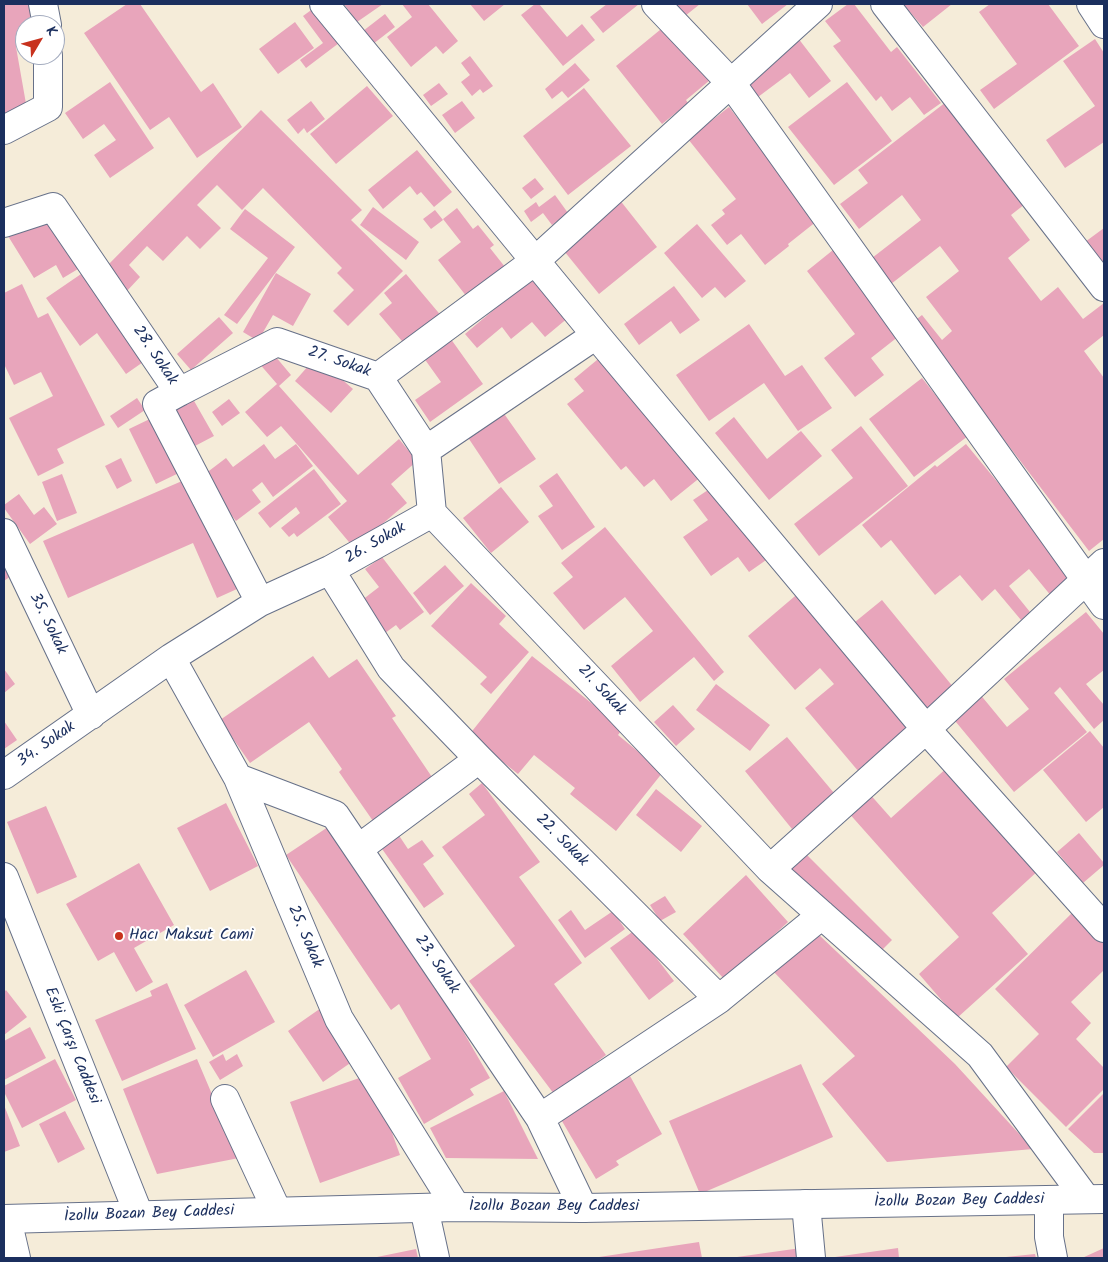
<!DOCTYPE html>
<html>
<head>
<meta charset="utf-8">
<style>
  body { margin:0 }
  #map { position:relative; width:1108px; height:1262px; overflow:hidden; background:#f5ecd9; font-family:Kalam,sans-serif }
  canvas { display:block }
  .frame { position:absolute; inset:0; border:5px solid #1b2f5e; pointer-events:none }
  .north { position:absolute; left:15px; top:15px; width:50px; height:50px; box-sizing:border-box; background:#fff; border:1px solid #a4acbf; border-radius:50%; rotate:53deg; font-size:14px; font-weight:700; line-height:20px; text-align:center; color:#1b2f5e }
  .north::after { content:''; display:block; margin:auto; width:18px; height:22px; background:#c8321e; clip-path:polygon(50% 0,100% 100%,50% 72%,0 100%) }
</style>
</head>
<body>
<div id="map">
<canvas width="1108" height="1262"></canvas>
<div class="frame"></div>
<div class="north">K</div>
</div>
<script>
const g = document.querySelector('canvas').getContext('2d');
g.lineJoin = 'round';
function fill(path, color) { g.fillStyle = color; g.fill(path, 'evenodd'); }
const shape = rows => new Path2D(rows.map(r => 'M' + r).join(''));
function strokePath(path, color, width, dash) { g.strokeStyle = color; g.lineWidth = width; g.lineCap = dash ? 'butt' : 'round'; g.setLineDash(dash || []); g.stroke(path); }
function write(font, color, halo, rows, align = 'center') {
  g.font = font + ' Kalam,sans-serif'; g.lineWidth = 4; g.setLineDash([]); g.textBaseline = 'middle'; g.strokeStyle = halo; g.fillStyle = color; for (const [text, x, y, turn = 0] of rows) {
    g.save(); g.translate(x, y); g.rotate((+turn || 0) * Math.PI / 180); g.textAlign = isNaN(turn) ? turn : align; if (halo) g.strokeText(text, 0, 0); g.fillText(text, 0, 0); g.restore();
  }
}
const building = shape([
  [4,4,37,4,41,25,25,25,25,46,16,47,28,115,4,119],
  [127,4,140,4,201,92,213,83,242,127,197,158,169,117,150,130,84,33],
  [344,4,383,4,357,22],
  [402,4,428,4,458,41,443,54,436,46,411,67,387,37,412,17],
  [470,4,505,4,484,21],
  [535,4,539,4,567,37,582,24,595,40,563,66,521,15],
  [607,4,639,4,603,33,590,17],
  [674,4,700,4,685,16],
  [747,4,788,4,762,24],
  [848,4,854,4,891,52,897,47,941,103,924,115,910,97,892,111,881,96,876,101,833,46,841,41,825,21],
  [903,4,952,4,923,27],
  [990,4,1048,4,1079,46,994,109,980,90,1017,64,979,12],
  [314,8,339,43,306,68,300,60,323,43,303,16],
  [385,14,395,27,373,44,363,31],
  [295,22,314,48,278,74,259,49],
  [666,25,710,80,686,100,688,103,662,124,616,66],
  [798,38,831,81,809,98,790,73,754,100,740,81],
  [1095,39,1104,53,1104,142,1065,168,1046,140,1095,106,1063,61],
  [470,56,493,86,483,93,480,89,472,96,461,82,470,75,461,63],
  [575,63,590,80,568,98,562,91,552,99,545,89],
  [110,82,154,148,110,178,94,155,116,140,104,124,83,139,65,113],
  [847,82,892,141,834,185,788,127],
  [439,83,448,94,431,106,423,95],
  [367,86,393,116,336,164,310,134],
  [584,88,631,146,568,195,523,136],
  [311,101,325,119,307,133,304,128,298,134,287,120],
  [462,101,475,118,455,133,442,115],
  [946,102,1025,204,1011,215,1030,240,1008,258,1041,301,1058,287,1083,319,1104,303,1104,335,1084,351,1104,378,1104,539,1089,551,1002,437,996,442,982,423,988,418,913,322,922,315,942,340,952,331,926,297,959,271,940,246,891,284,872,258,921,220,902,195,859,229,840,204,868,183,858,170],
  [729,107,817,221,788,244,789,246,765,265,741,234,727,245,711,225,725,214,722,210,736,199,688,139],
  [261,110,362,210,351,220,403,271,348,326,333,311,354,290,337,273,342,268,263,188,242,210,217,185,197,205,221,228,200,249,187,236,163,261,147,246,129,265,140,277,126,292,104,269],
  [417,150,452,192,434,207,421,192,417,195,410,186,383,209,368,190],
  [535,178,544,189,531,199,522,188],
  [555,195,568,213,552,225,543,213,531,222,524,211,536,202,539,207],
  [619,199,657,247,599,294,560,246],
  [373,207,419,242,406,260,360,225],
  [457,208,473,229,478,225,494,245,490,248,505,267,467,297,438,260,461,242,443,219],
  [245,209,295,247,237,324,224,315,268,258,230,229],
  [435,210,443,220,431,229,423,219],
  [45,214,78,269,63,278,56,265,34,278,8,236],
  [697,224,746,281,725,298,715,287,702,298,664,253],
  [1104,228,1104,267,1085,242],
  [833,250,899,336,871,358,884,375,855,397,824,358,855,334,807,271],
  [84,272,146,360,126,374,97,333,80,346,46,298],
  [276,273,311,294,293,326,273,315,258,341,243,332],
  [406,274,443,318,407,347,379,314,392,303,384,293],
  [534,276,569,317,545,337,532,322,511,339,502,327,477,348,465,334],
  [22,284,38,318,48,313,105,425,57,449,64,463,38,476,9,418,53,396,41,372,14,385,4,364,4,293],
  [674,286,700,320,680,334,671,321,639,345,624,324],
  [219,317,233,333,191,370,177,354],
  [749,324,785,376,802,365,832,408,798,431,764,383,709,421,676,375],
  [448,335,483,384,430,422,415,400,441,382,421,354],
  [270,350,291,375,279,386,358,475,399,439,417,461,391,484,407,503,354,548,328,517,347,501,281,426,267,437,245,412,277,384,258,362],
  [603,355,702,476,671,501,654,479,644,487,626,466,621,470,567,404,584,391,574,379],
  [316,357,353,389,331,413,295,381],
  [922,378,968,436,914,477,869,419],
  [189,392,214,436,193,447,168,405],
  [137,398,145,410,118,428,110,416],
  [229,399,240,413,222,426,212,412],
  [500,408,536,459,499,484,465,433],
  [156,416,183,471,156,484,129,429],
  [734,417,767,459,801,431,822,456,769,500,715,433],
  [861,426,908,486,819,556,794,524,853,478,831,450],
  [264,444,275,459,296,444,313,466,273,497,262,482,252,490,261,502,236,521,201,477,226,458,233,467],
  [966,444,1076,577,1052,597,1029,569,1009,586,1030,612,1021,620,995,589,982,601,960,575,935,595,891,540,881,548,862,525,935,465,937,467],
  [121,458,132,481,117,489,105,466],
  [314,469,341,504,297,537,294,533,289,537,281,528,300,513,296,507,270,528,258,513],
  [557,473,595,527,562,550,538,516,553,506,539,486],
  [62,474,77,513,57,521,42,482],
  [189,478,237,589,217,598,193,543,68,598,43,541],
  [717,484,769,558,749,572,738,557,711,576,683,537,708,520,693,500],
  [501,487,529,522,491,553,463,518],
  [19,494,34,515,44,507,57,524,30,544,4,508,4,505],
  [605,527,724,672,714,681,694,657,640,702,611,666,653,631,625,597,584,630,553,593,573,577,561,563],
  [4,557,15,573,4,581],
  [382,557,424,612,400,630,396,625,381,636,357,604,379,587,365,569],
  [445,565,464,586,430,615,413,593],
  [471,583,506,616,499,624,529,652,491,694,480,684,487,677,431,626],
  [801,591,914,725,859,772,805,708,834,684,820,668,795,690,748,636],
  [882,600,954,688,926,710,855,622],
  [1086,612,1104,634,1104,670,1086,684,1104,705,1104,720,1094,729,1060,687,1054,693,1087,732,1014,792,951,716,979,693,1007,727,1029,709,1004,679],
  [313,656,329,678,357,659,396,716,392,718,434,780,373,821,339,772,342,769,309,722,250,763,220,720],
  [532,656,623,728,618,735,663,772,616,831,570,794,575,788,534,755,518,774,469,735],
  [4,669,15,684,4,693],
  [716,684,770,725,750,751,696,710],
  [673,705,695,729,676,746,654,722],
  [4,721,17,740,4,749],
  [1090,731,1104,748,1104,807,1086,822,1043,770],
  [787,737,834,793,792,829,745,771],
  [949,766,1040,869,992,913,1028,954,957,1018,919,974,959,937,847,811,868,792,891,818],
  [482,783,540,862,519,877,582,963,554,984,606,1055,554,1094,469,981,515,946,442,847,485,815,469,794],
  [656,789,702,826,681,852,636,815],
  [226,803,258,866,210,891,177,828],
  [46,806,77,877,37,894,7,822],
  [328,827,434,981,490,1078,470,1089,474,1095,424,1124,398,1078,431,1059,399,1004,391,1010,286,855],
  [1079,833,1104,863,1104,865,1083,883,1057,852],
  [398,834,408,849,422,840,434,856,423,864,444,894,424,908,380,846],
  [805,853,892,940,876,956,790,869],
  [139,863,174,925,134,948,153,982,136,992,114,952,98,961,66,904],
  [746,875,788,922,725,980,683,934],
  [665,896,676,912,660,921,650,905],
  [571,910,585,930,613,911,625,929,585,958,558,920],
  [1073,912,1104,944,1104,970,1071,1002,1091,1023,1076,1039,1104,1068,1104,1089,1066,1127,1006,1067,1039,1034,995,989],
  [635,930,674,981,649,1000,610,948],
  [817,933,955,1064,1033,1149,887,1162,822,1084,855,1056,772,970],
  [246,970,275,1022,213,1057,184,1005],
  [167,983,196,1049,122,1081,95,1020,152,996,150,991],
  [6,990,27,1017,4,1035,4,992],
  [321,1008,356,1059,323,1082,288,1031],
  [30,1027,46,1058,4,1080,4,1041],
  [223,1054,226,1061,237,1054,243,1066,220,1080,209,1062],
  [55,1059,76,1100,22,1128,4,1092,4,1086],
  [197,1059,239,1158,157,1174,123,1089],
  [801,1064,833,1137,700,1194,669,1121],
  [371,1074,400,1155,320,1183,290,1102],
  [630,1076,662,1134,616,1161,619,1165,596,1179,559,1116],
  [504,1091,538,1159,446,1158,430,1128],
  [1104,1093,1104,1153,1094,1153,1068,1129],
  [4,1105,20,1146,4,1152],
  [65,1111,85,1149,58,1163,39,1124],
  [699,1242,702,1258,599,1258,599,1257],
  [801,1248,802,1258,737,1258,737,1257],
  [898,1248,899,1258,835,1258,835,1257],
  [1104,1248,1104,1258,1082,1258],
  [416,1249,418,1258,377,1258,377,1257],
  [1035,1254,1036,1258,1006,1258,1006,1257]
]);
const minor = shape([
  [43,4,47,25],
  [324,4,596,335,926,729,1104,928],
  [656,4,731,83,1104,605],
  [885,4,1104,287],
  [1091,4,1104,24],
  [4,130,48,107,48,55],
  [4,223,53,207,179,392,157,404,260,602],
  [378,377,426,450],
  [179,392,277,342,378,377,535,261,818,4],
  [432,513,770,869],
  [4,533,91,715],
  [330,570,391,668,479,759,719,999,822,915],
  [171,658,238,778,339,1019,456,1207],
  [4,775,171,658,260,602,330,570,432,513,426,450,596,335],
  [238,778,335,815,540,1118,583,1208],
  [358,849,479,759],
  [4,877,139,1215],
  [225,1099,277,1211],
  [540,1118,719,999],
  [1086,1199,980,1055,770,869,926,729,1104,563],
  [1049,1200,1049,1237,1053,1258],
  [806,1204,811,1258],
  [424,1208,435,1258],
  [7,1219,16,1258]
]);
const major = shape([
  [4,1219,456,1207,583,1208,1104,1199]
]);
const markers = [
  [119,936,5,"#c8321e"]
];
const streetNames = [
  ["28. Sokak",154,356,56],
  ["27. Sokak",339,363,19],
  ["26. Sokak",376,544,-30],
  ["35. Sokak",47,624,64],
  ["21. Sokak",601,691,47],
  ["34. Sokak",47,745,-35],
  ["22. Sokak",561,841,45],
  ["25. Sokak",304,937,67],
  ["23. Sokak",436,965,56],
  ["Eski Çarşı Caddesi",71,1046,68],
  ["İzollu Bozan Bey Caddesi",959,1202,-1],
  ["İzollu Bozan Bey Caddesi",554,1207],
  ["İzollu Bozan Bey Caddesi",149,1215,-2]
];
const poiNames = [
  ["Hacı Maksut Cami",129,936]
];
fill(building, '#e8a5bb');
strokePath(minor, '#677189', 30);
strokePath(major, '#677189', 30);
strokePath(minor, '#fff', 28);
strokePath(major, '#fff', 28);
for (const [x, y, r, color] of markers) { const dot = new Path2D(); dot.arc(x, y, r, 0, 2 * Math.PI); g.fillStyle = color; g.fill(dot); strokePath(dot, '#fff', 2); }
write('16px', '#1b2f5e', '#fff', streetNames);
write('16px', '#1b2f5e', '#fff', poiNames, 'left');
</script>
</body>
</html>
